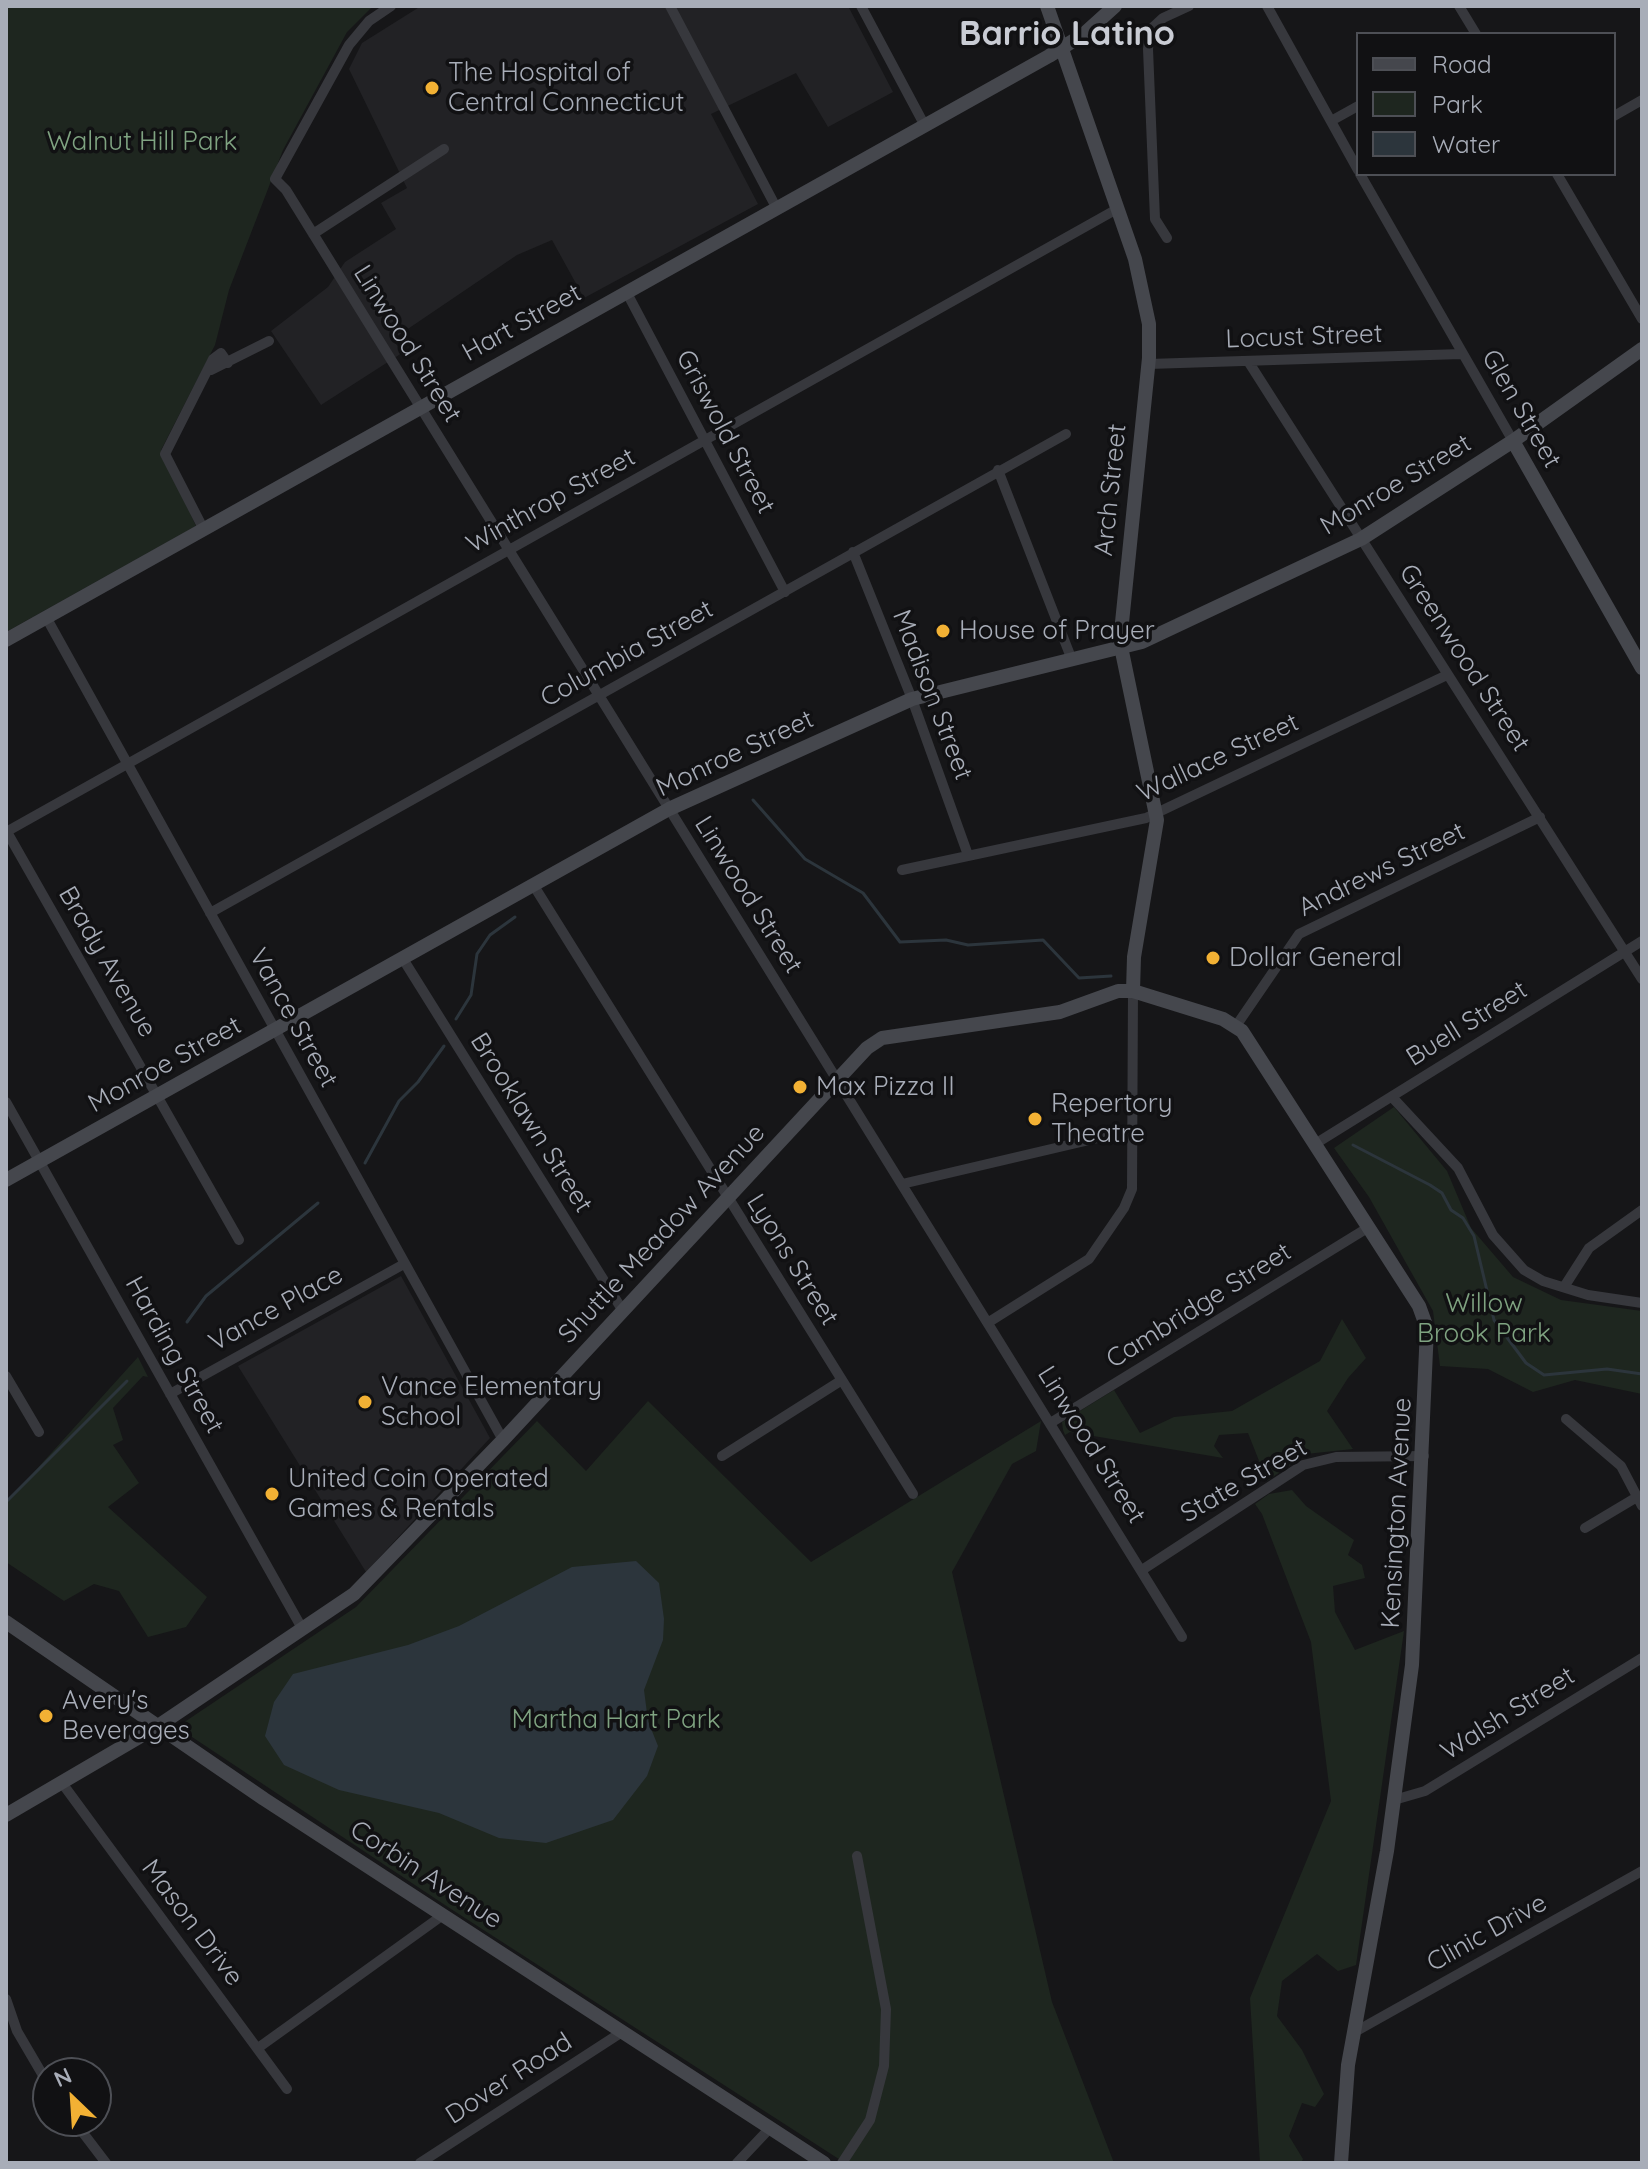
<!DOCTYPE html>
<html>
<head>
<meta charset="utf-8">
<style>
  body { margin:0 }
  #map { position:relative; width:1648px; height:2169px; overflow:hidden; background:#161618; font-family:Quicksand,sans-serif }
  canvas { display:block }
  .frame { position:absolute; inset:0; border:8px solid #a8adb8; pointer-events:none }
  .legend { position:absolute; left:1356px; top:32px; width:260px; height:144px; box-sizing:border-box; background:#111113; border:2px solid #4d4f55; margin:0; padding:10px 14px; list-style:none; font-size:24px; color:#a8adb8 }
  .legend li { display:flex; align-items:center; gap:16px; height:40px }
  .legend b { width:40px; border:2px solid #4d4f55 }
  .north { position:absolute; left:32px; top:2057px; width:80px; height:80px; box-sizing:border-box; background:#111113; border:2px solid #4d4f55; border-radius:50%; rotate:335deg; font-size:22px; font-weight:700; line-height:32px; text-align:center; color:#a8adb8 }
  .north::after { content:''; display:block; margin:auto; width:28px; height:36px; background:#f2b134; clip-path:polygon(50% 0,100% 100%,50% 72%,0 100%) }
</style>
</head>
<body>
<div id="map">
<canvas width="1648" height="2169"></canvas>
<div class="frame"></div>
<ul class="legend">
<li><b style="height:10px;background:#45474d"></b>Road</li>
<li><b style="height:22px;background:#1e261f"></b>Park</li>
<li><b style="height:22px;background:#2c353c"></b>Water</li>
</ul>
<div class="north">N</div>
</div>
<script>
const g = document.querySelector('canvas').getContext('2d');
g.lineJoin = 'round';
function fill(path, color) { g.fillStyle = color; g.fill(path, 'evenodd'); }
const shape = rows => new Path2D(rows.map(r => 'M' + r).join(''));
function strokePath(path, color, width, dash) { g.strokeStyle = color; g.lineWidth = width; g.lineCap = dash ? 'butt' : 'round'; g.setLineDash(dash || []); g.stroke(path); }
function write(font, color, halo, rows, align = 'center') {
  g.font = font + ' Quicksand,sans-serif'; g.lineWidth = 7; g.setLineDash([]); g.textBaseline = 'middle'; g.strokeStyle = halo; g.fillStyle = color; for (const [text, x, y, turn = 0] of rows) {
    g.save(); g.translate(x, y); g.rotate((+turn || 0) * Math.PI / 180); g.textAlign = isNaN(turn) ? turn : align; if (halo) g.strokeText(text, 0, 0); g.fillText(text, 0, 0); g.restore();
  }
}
const built = shape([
  [421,6,848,6,893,92,828,127,796,73,711,114,758,204,584,298,552,240,517,255,393,339,402,353,321,405,271,331,328,287,345,262,396,229,381,203,407,188,349,69,362,43],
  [401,1276,490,1438,366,1572,238,1366]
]);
const green = shape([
  [6,6,373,6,347,32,283,150,229,290,215,345,161,450,196,526,6,632],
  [1394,1107,1447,1171,1471,1228,1513,1277,1561,1300,1642,1311,1642,1394,1575,1380,1533,1392,1488,1369,1440,1366,1433,1311,1369,1197,1334,1148],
  [1342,1319,1366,1358,1348,1378,1327,1411,1353,1449,1306,1454,1267,1481,1248,1433,1219,1435,1214,1446,1223,1458,1070,1432,1065,1435,1063,1430,1062,1422,1114,1390,1140,1433,1174,1417,1232,1411,1320,1361],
  [138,1357,148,1377,143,1376,113,1408,123,1440,113,1445,139,1483,108,1507,207,1597,186,1627,148,1637,119,1591,94,1584,64,1601,6,1562,6,1503],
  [648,1401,811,1562,1041,1421,1036,1451,1012,1464,952,1572,1052,2002,1114,2163,845,2163,451,1909,177,1727,356,1607,537,1421,586,1471],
  [1292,1490,1306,1506,1354,1540,1348,1555,1362,1565,1365,1578,1333,1586,1335,1612,1355,1650,1404,1631,1356,1965,1338,1971,1317,1954,1282,1981,1277,2016,1302,2050,1324,2094,1315,2107,1302,2103,1289,2136,1303,2159,1301,2163,1260,2163,1250,1998,1331,1801,1311,1642,1262,1514,1255,1504,1269,1494]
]);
const water = shape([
  [636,1561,659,1583,664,1619,663,1640,644,1690,648,1721,658,1746,647,1776,613,1820,546,1843,499,1838,439,1813,339,1790,284,1765,265,1736,274,1702,293,1674,408,1645,459,1626,572,1567]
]);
const stream = shape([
  [753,800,805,859,863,893,900,942,946,940,968,945,1043,940,1079,978,1111,976],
  [456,1019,471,995,477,954,490,935,515,917],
  [1353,1145,1430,1185,1442,1193,1451,1210,1463,1218,1474,1236,1494,1320,1526,1363,1544,1375,1607,1369,1642,1374],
  [365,1163,399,1101,418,1082,444,1046],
  [187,1322,206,1296,318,1203],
  [6,1502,127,1381]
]);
const street = shape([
  [391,6,369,21,349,45,275,179,286,190,1182,1637],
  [670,6,777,209],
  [861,6,925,126],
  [1267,6,1358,170],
  [1459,6,1476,34],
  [1614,116,1642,100],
  [1331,121,1358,106],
  [1360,174,1513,441],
  [1557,174,1642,319],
  [313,234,444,149],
  [1167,238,1155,219,1148,49,1150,30,1163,18,1189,6],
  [627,293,785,592],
  [1248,361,1642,979],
  [1149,364,1461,354],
  [211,370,269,341],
  [998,470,1072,660],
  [203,528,165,454,213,359,221,353,228,363],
  [853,552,912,699,968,855],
  [46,617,503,1440],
  [6,832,1117,209],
  [7,832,239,1240],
  [902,870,1146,818,1447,675],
  [534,886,913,1494],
  [210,913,1066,434],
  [403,959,623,1311],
  [1236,1026,1299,934,1540,817],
  [1392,1097,1458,1168,1493,1235,1524,1270,1543,1281,1588,1295,1642,1303],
  [6,1102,303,1630],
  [1315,1144,1642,941],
  [902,1184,1132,1130],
  [1564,1287,1589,1248,1642,1210],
  [989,1322,1089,1259,1124,1208,1132,1189,1133,991],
  [6,1376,39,1432],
  [170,1394,404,1264],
  [1566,1419,1621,1466,1642,1506],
  [1052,1422,1369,1227],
  [722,1456,842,1380],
  [1585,1528,1637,1497],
  [1142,1570,1303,1465,1336,1457,1424,1456],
  [62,1783,287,2089],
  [1394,1800,1425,1791,1642,1658],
  [6,1999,17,2031,48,2084],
  [1353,2033,1642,1871],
  [258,2048,443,1915],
  [74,2121,106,2163],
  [420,2163,622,2032],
  [737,2163,770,2128],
  [842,2163,870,2120,884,2066,886,2009,857,1856]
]);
const secondary = shape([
  [1047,6,1135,259,1149,324,1149,358,1120,642,1157,820,1134,957,1133,991],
  [1513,441,1642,668],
  [6,640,1049,56,1084,34,1115,6],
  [6,1180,669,809,912,699,1142,642,1361,539,1513,441,1642,349],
  [6,1622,264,1799,824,2163],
  [6,1815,158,1726,354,1594,503,1440,867,1048,882,1038,1060,1012,1118,991,1133,991,1223,1019,1242,1031,1419,1306,1427,1328,1412,1665,1387,1851,1348,2065,1341,2163]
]);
const markers = [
  [432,88,8,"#f2b134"],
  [943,631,8,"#f2b134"],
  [1213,958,8,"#f2b134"],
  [800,1087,8,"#f2b134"],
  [1035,1119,8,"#f2b134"],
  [365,1402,8,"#f2b134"],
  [272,1494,8,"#f2b134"],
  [46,1716,8,"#f2b134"]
];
const poiNames = [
  ["The Hospital of",448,73],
  ["Central Connecticut",448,103],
  ["House of Prayer",959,631],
  ["Dollar General",1229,958],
  ["Max Pizza II",816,1087],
  ["Repertory",1051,1104],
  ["Theatre",1051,1134],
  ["Vance Elementary",381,1387],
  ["School",381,1417],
  ["United Coin Operated",288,1479],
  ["Games & Rentals",288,1509],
  ["Avery's",62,1701],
  ["Beverages",62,1731]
];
const parkNames = [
  ["Walnut Hill Park",142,142],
  ["Willow",1484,1304],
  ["Brook Park",1484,1334],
  ["Martha Hart Park",616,1720]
];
const streetNames = [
  ["Hart Street",522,323,-29],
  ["Locust Street",1304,337,-2],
  ["Linwood Street",407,344,58],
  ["Glen Street",1521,409,60],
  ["Griswold Street",725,432,62],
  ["Monroe Street",1396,485,-31],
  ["Arch Street",1111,490,-84],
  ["Winthrop Street",551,501,-29],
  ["Columbia Street",627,654,-29],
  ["Greenwood Street",1464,658,57],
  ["Madison Street",932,695,69],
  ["Monroe Street",735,754,-25],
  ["Wallace Street",1218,758,-25],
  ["Andrews Street",1382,870,-26],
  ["Linwood Street",748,895,58],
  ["Brady Avenue",107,962,60],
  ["Vance Street",293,1018,61],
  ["Buell Street",1467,1024,-32],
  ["Monroe Street",165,1065,-29],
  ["Brooklawn Street",531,1123,58],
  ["Shuttle Meadow Avenue",662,1234,-47],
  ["Lyons Street",792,1260,58],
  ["Cambridge Street",1199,1306,-32],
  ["Vance Place",276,1309,-29],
  ["Harding Street",174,1355,61],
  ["Linwood Street",1091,1445,58],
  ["State Street",1244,1481,-30],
  ["Kensington Avenue",1397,1513,-87],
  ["Walsh Street",1508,1714,-32],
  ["Corbin Avenue",426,1875,33],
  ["Mason Drive",192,1923,53],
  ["Clinic Drive",1487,1933,-29],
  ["Dover Road",509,2079,-33]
];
const districtNames = [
  ["Barrio Latino",1067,35]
];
fill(built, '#222225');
fill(green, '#1e261f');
fill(water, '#2c353c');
strokePath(stream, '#2c353c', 3);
strokePath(street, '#37383d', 10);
strokePath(secondary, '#45474d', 14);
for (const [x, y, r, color] of markers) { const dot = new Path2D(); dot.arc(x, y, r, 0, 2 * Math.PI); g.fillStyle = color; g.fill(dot); strokePath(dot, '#111113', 3); }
write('26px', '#a8adb8', '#111113', poiNames, 'left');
write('26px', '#7fa381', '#111113', parkNames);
write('26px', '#a8adb8', '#111113', streetNames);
write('bold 34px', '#c9ccd4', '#111113', districtNames);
</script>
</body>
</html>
